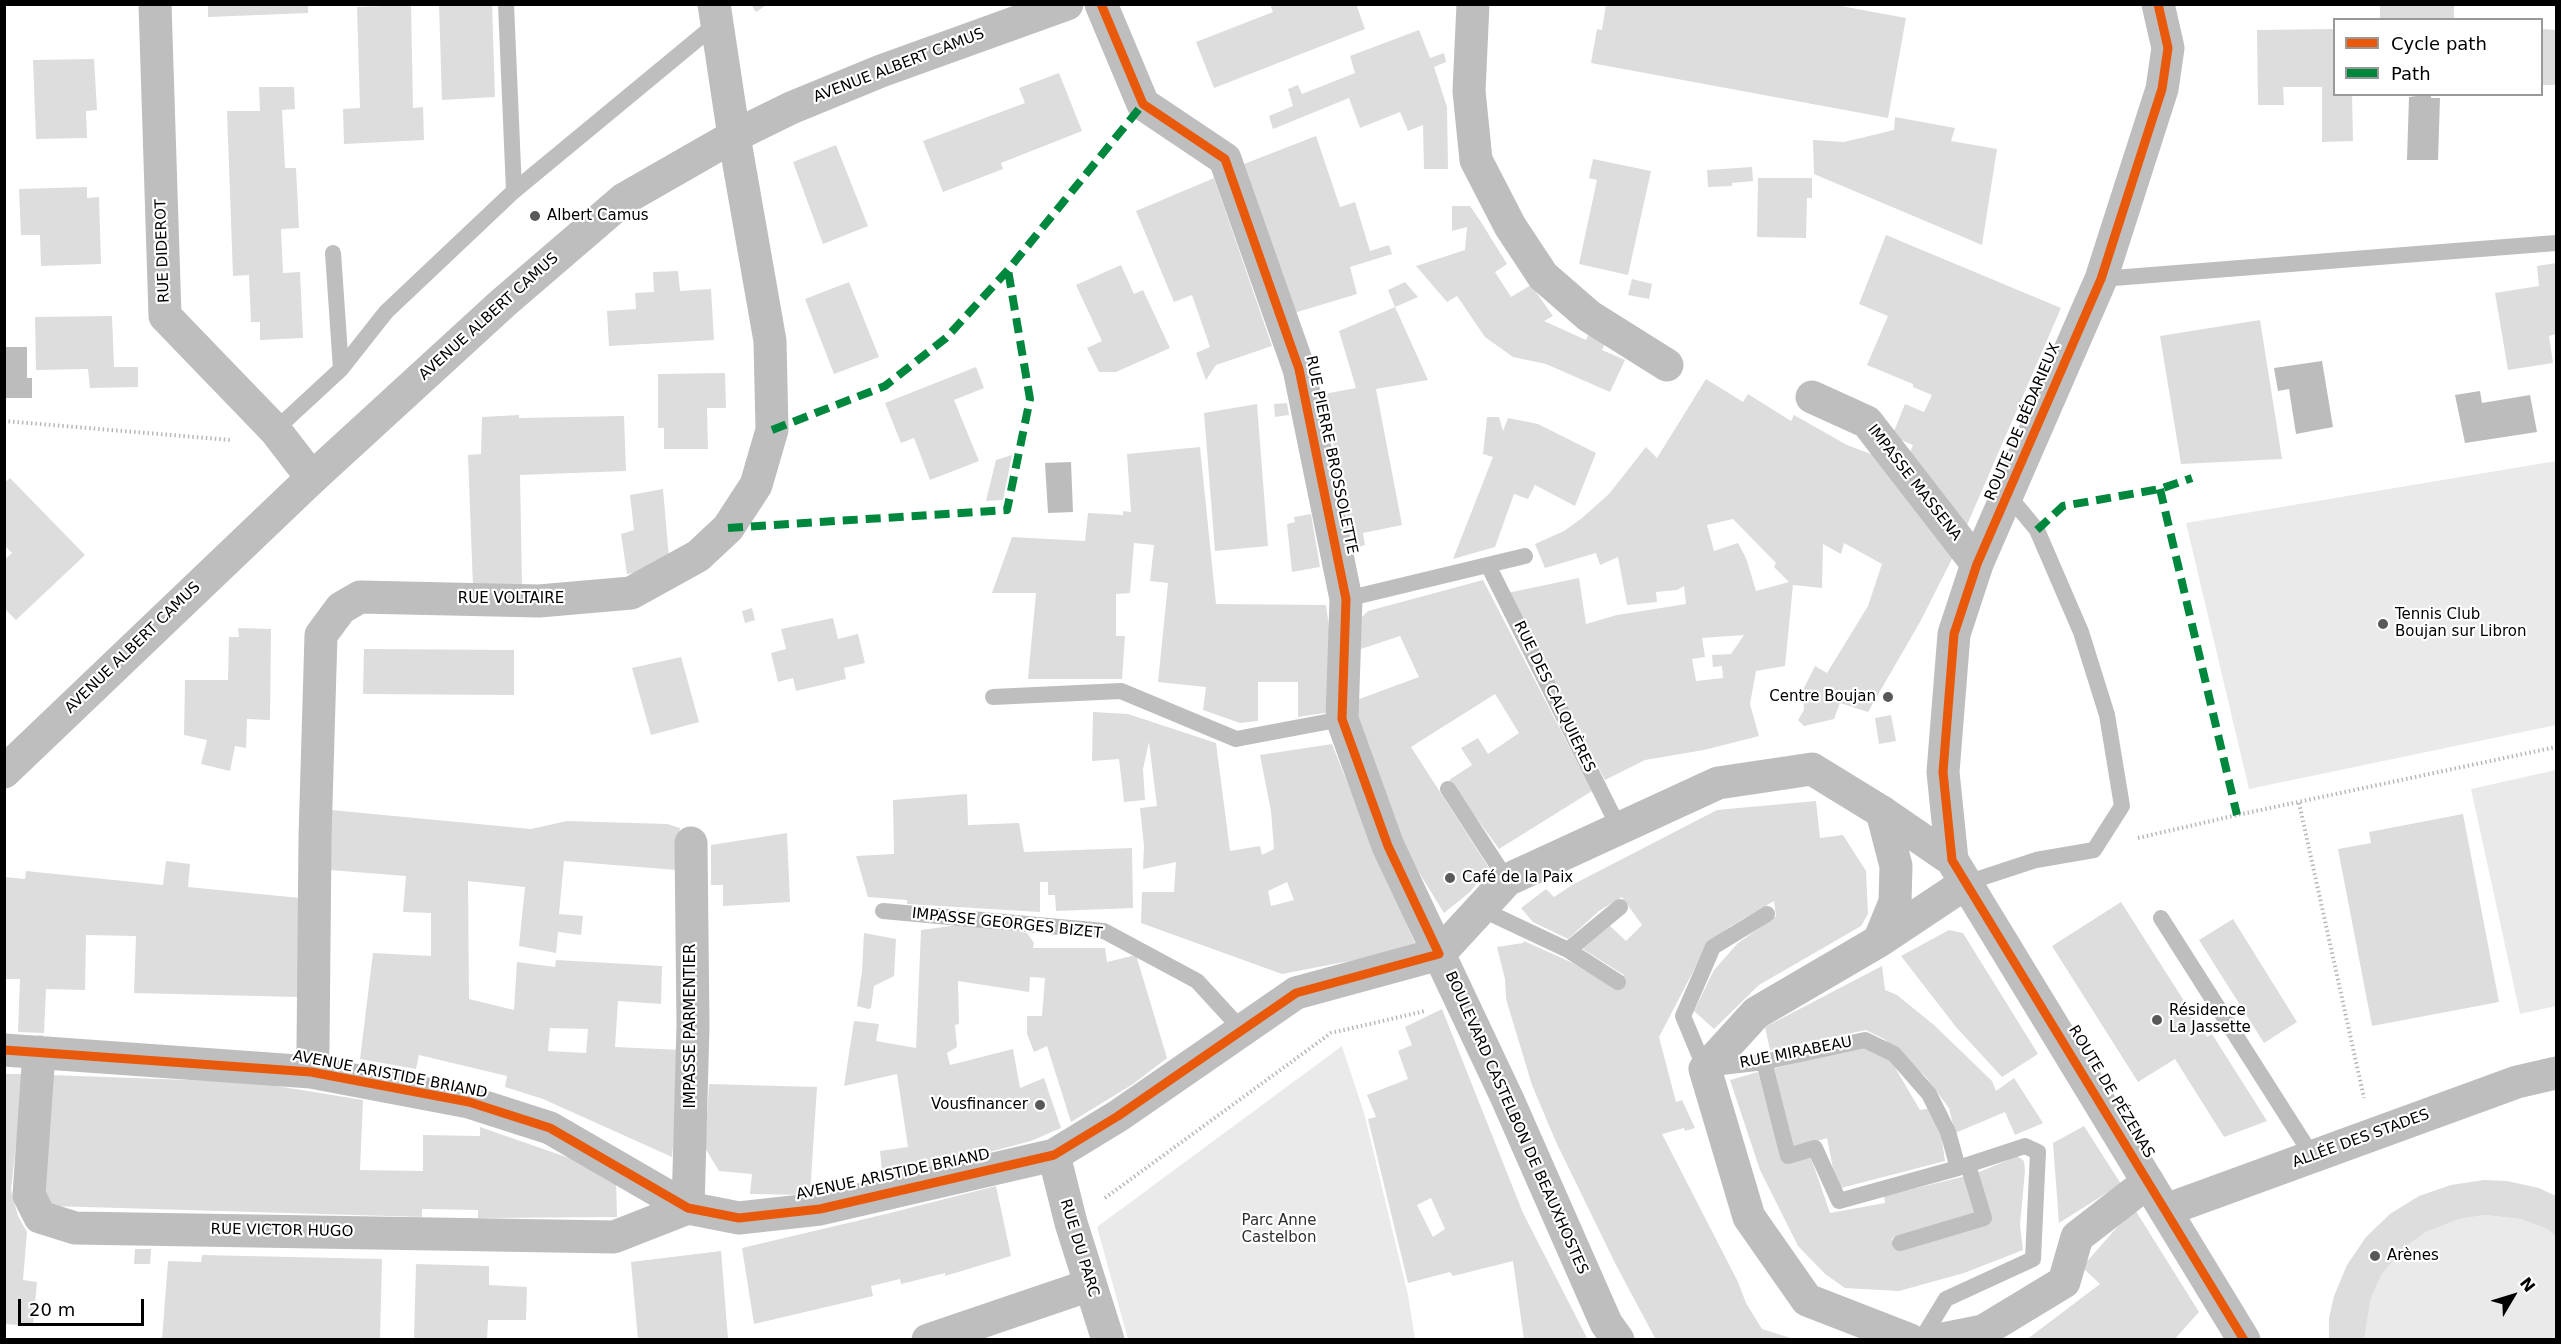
<!DOCTYPE html>
<html>
<head>
<meta charset="utf-8">
<style>
  body { margin:0 }
  #map { position:relative; width:2561px; height:1344px; overflow:hidden; background:#fff; font-family:"DejaVu Sans",sans-serif }
  canvas { display:block }
  .frame { position:absolute; inset:0; border:6px solid #000; pointer-events:none }
  .legend { position:absolute; left:2333px; top:18px; width:210px; height:78px; box-sizing:border-box; background:#fff; border:2px solid #999; margin:0; padding:8px 10px; list-style:none; font-size:18px; color:#000 }
  .legend li { display:flex; align-items:center; gap:12px; height:30px }
  .legend b { width:30px; border:2px solid #999 }
  .north { position:absolute; left:2483px; top:1266px; width:60px; height:60px; -webkit-text-stroke:4px #fff; paint-order:stroke; rotate:52deg; font-size:16px; font-weight:700; line-height:24px; text-align:center; color:#000 }
  .north::after { content:''; display:block; margin:auto; width:21px; height:27px; background:#000; clip-path:polygon(50% 0,100% 100%,50% 72%,0 100%) }
  .scale { position:absolute; left:18px; top:1299px; width:126px; height:27px; box-sizing:border-box; border:3px solid #000; border-top:0; padding-left:8px; font-size:18px; line-height:21px; white-space:nowrap; color:#000; -webkit-text-stroke:4px #fff; paint-order:stroke }
</style>
</head>
<body>
<div id="map">
<canvas width="2561" height="1344"></canvas>
<div class="frame"></div>
<ul class="legend">
<li><b style="height:8px;background:#e8590c"></b>Cycle path</li>
<li><b style="height:8px;background:#00873e"></b>Path</li>
</ul>
<div class="north">N</div>
<div class="scale">20 m</div>
</div>
<script>
const g = document.querySelector('canvas').getContext('2d');
g.lineJoin = 'round';
function fill(path, color) { g.fillStyle = color; g.fill(path, 'evenodd'); }
const shape = rows => new Path2D(rows.map(r => 'M' + r).join(''));
function strokePath(path, color, width, dash) { g.strokeStyle = color; g.lineWidth = width; g.lineCap = dash ? 'butt' : 'round'; g.setLineDash(dash || []); g.stroke(path); }
function write(font, color, halo, rows, align = 'center') {
  g.font = font + ' "DejaVu Sans",sans-serif'; g.lineWidth = 4.5; g.setLineDash([]); g.textBaseline = 'middle'; g.strokeStyle = halo; g.fillStyle = color; for (const [text, x, y, turn = 0] of rows) {
    g.save(); g.translate(x, y); g.rotate((+turn || 0) * Math.PI / 180); g.textAlign = isNaN(turn) ? turn : align; if (halo) g.strokeText(text, 0, 0); g.fillText(text, 0, 0); g.restore();
  }
}
const green = shape([
  [2556,461,2556,725,2249,789,2186,523],
  [2556,770,2556,1006,2520,1014,2471,789],
  [1342,1046,1364,1113,1408,1295,1415,1339,1128,1339,1097,1227],
  [2485,1215,2520,1219,2545,1228,2556,1236,2556,1339,2364,1340,2371,1298,2382,1274,2405,1247,2426,1232,2459,1219]
]);
const water = shape([
  [2431,94,2431,98,2440,98,2438,160,2407,160,2409,97],
  [5,347,27,347,27,378,32,378,32,398,5,398],
  [2322,361,2333,427,2296,434,2289,389,2278,391,2274,368],
  [2480,391,2482,403,2530,395,2537,432,2465,443,2455,395],
  [1071,462,1073,512,1048,513,1045,463]
]);
const building = shape([
  [208,4,308,4,308,13,208,17],
  [439,4,492,4,495,97,442,100],
  [751,4,768,4,756,12],
  [1270,4,1356,4,1365,29,1214,88,1196,42,1273,12],
  [1606,4,1830,4,1906,18,1888,118,1591,63,1597,29,1602,30],
  [2380,4,2454,4,2454,20,2380,20],
  [411,5,413,108,423,107,424,140,344,144,343,109,360,108,357,7],
  [2334,29,2334,94,2352,94,2353,141,2322,142,2322,87,2283,87,2284,105,2258,105,2257,30],
  [2542,29,2556,30,2556,85,2542,85],
  [1419,30,1430,58,1444,53,1446,62,1434,67,1447,107,1448,169,1424,169,1423,125,1408,131,1400,112,1360,128,1349,98,1273,129,1269,116,1293,106,1288,89,1298,85,1302,94,1355,73,1350,56],
  [94,59,97,110,86,111,87,138,36,139,33,60],
  [1059,73,1082,131,1001,163,1003,169,943,192,923,141,1025,103,1019,88],
  [259,87,294,87,295,109,282,110,285,168,296,168,299,228,281,229,283,273,300,272,303,338,260,340,260,322,251,322,249,275,233,276,227,111,260,111],
  [1895,117,1955,128,1951,141,1997,149,1982,245,1814,174,1813,140,1844,142,1894,130],
  [1316,136,1340,207,1355,202,1370,251,1389,245,1392,254,1350,267,1357,294,1294,313,1244,164],
  [836,145,868,226,823,244,793,162],
  [1593,159,1651,171,1628,275,1579,264,1597,180,1589,178],
  [1752,167,1753,181,1732,183,1732,186,1708,187,1707,170],
  [1214,178,1272,346,1216,365,1206,380,1196,353,1210,347,1192,295,1174,302,1136,211],
  [1758,178,1812,178,1812,198,1807,198,1806,238,1757,237],
  [87,187,87,198,99,197,101,264,41,266,40,235,21,235,19,189],
  [1452,206,1470,206,1481,222,1507,264,1495,272,1511,297,1531,285,1553,316,1544,321,1586,340,1591,329,1608,337,1602,350,1625,360,1610,392,1546,364,1513,357,1485,337,1457,296,1447,302,1416,266,1465,250,1467,227,1452,231],
  [1886,235,2061,308,1964,532,1907,460,1913,445,1892,436,1905,404,1924,412,1932,395,1913,387,1913,384,1867,365,1888,316,1859,304],
  [2556,263,2556,334,2549,336,2553,363,2508,370,2495,293,2539,286,2537,266],
  [1121,265,1134,294,1143,290,1170,348,1116,372,1099,372,1087,348,1102,341,1076,285],
  [678,271,680,291,711,289,714,340,609,346,607,311,636,309,635,293,654,292,653,272],
  [1632,279,1652,284,1649,299,1628,295],
  [849,282,879,357,834,374,805,299],
  [1405,282,1418,297,1395,307,1388,290],
  [1395,307,1428,380,1376,389,1402,525,1363,533,1365,545,1353,549,1324,394,1356,388,1339,331],
  [112,316,114,367,138,367,138,387,90,388,88,369,36,370,35,317],
  [2260,320,2282,459,2181,464,2160,336],
  [976,367,984,388,954,400,979,461,930,480,914,438,901,443,885,403],
  [725,373,726,408,707,408,708,449,664,449,664,428,658,428,658,374],
  [1706,379,1743,402,1748,394,1791,421,1794,415,1847,445,1879,457,1955,553,1920,622,1868,712,1840,703,1834,719,1804,726,1798,720,1804,710,1803,690,1815,666,1827,673,1868,606,1882,564,1844,543,1841,554,1823,544,1822,588,1793,585,1785,666,1756,671,1750,704,1759,736,1704,750,1645,760,1605,780,1507,593,1579,578,1586,624,1617,615,1686,604,1684,586,1677,590,1656,592,1657,602,1627,605,1618,557,1600,565,1596,553,1545,568,1535,544,1564,531,1582,518,1609,494,1646,447,1657,458],
  [1733,519,1776,563,1774,567,1789,582,1756,591,1746,558,1738,543,1714,551,1707,525],
  [1744,635,1731,654,1712,655,1713,667,1722,666,1723,678,1696,681,1692,659,1705,657,1702,638],
  [1287,403,1289,415,1275,417,1274,404],
  [1257,404,1268,546,1215,551,1204,413],
  [519,415,519,418,624,416,626,471,520,475,522,585,473,587,468,455,481,454,482,417],
  [1487,417,1499,417,1503,431,1508,418,1538,424,1596,453,1575,506,1535,485,1528,499,1514,494,1495,547,1453,559,1493,457,1483,454],
  [1200,447,1216,604,1326,605,1329,627,1331,712,1298,717,1298,682,1258,682,1258,721,1240,723,1203,710,1206,687,1158,682,1168,583,1150,581,1154,545,1134,543,1130,593,1116,594,1116,636,1125,636,1122,679,1028,679,1036,593,992,593,1012,537,1085,541,1088,513,1123,515,1123,511,1131,512,1127,454],
  [1012,455,1003,500,986,501,996,460],
  [10,478,85,555,16,620,4,608,4,560,12,553,4,545,4,483],
  [663,489,669,558,646,571,627,574,621,534,634,530,630,495],
  [1311,514,1320,567,1292,572,1287,524,1295,522,1294,517],
  [1483,580,1592,791,1499,849,1449,780,1472,765,1461,748,1478,738,1488,754,1519,733,1495,694,1411,747,1489,868,1470,892,1444,913,1405,850,1364,743,1354,701,1419,677,1400,636,1361,649,1361,618,1368,611],
  [752,608,755,620,745,623,742,611],
  [833,618,838,639,858,634,865,663,844,668,846,679,796,691,793,678,778,682,771,653,786,649,781,629],
  [238,628,271,629,270,720,247,719,246,748,235,746,230,771,201,764,207,740,184,735,185,680,228,680,229,637,239,637],
  [364,649,514,650,514,695,363,694],
  [681,657,699,722,651,735,632,668],
  [1093,712,1128,714,1216,743,1230,851,1260,846,1262,855,1274,849,1271,811,1260,755,1332,744,1366,830,1417,948,1282,974,1141,923,1142,892,1174,892,1176,862,1143,869,1144,846,1140,808,1157,806,1149,742,1143,769,1145,800,1124,802,1119,759,1092,761],
  [1287,882,1294,900,1271,906,1268,891],
  [1891,715,1896,741,1879,744,1875,718],
  [967,794,968,825,1019,823,1024,852,1132,848,1133,908,1056,911,1055,895,1048,895,1048,882,1040,882,1040,912,907,904,907,900,868,897,856,856,894,854,893,800],
  [1816,801,1820,838,1843,835,1866,871,1868,914,1861,926,1759,985,1714,1029,1694,1011,1714,970,1738,943,1776,916,1774,901,1731,926,1708,943,1659,1037,1676,1102,1682,1100,1695,1128,1685,1131,1684,1128,1662,1134,1738,1282,1746,1303,1762,1329,1797,1340,1656,1340,1616,1265,1556,1142,1532,1085,1506,999,1505,979,1497,947,1523,943,1524,941,1575,964,1614,987,1624,975,1581,948,1609,925,1626,941,1642,925,1622,897,1599,911,1568,939,1533,922,1521,908,1546,889,1554,897,1572,885,1717,810],
  [331,810,531,829,567,821,667,824,680,828,677,870,564,861,559,914,583,916,581,935,558,932,556,953,519,946,525,887,468,881,469,999,514,1010,517,962,555,967,556,960,662,966,661,1004,618,1001,615,1047,682,1050,672,1157,543,1099,505,1087,507,1076,419,1055,416,1069,360,1059,373,953,431,956,431,913,403,912,406,876,330,870],
  [550,1028,588,1029,586,1053,548,1051],
  [2463,814,2499,1002,2372,1026,2338,849,2371,843,2369,832],
  [787,833,790,902,723,906,723,885,711,885,711,845],
  [166,861,190,864,188,887,300,898,298,997,134,993,136,936,86,935,85,990,46,989,44,1033,18,1032,20,979,4,979,4,877,25,879,26,871,163,885],
  [2121,902,2207,1037,2212,1034,2267,1121,2224,1137,2175,1059,2138,1082,2052,946],
  [2233,919,2297,1022,2264,1043,2199,940],
  [966,924,1027,933,1034,943,1033,948,1105,948,1107,962,1136,955,1167,1058,1133,1084,1071,1122,1047,1046,1034,1052,1027,1034,1027,1016,1042,1016,1045,978,1030,977,1029,992,958,981,959,1024,955,1025,957,1047,947,1053,950,1065,1013,1049,1020,1088,1044,1078,1061,1128,1031,1141,883,1180,880,1151,908,1147,897,1074,844,1086,854,1021,879,1024,876,1041,916,1048,921,930],
  [1949,930,1963,933,2038,1054,2002,1077,1956,1027,1901,956],
  [864,933,896,939,894,976,874,986,871,1008,868,1009,857,1006,862,971],
  [1882,966,1885,990,1897,995,1934,1025,1992,1081,1996,1091,2014,1078,2043,1123,2015,1135,2005,1112,1955,1133,1949,1108,1925,1076,1884,1039,1866,1030,1770,1050,1765,1027],
  [1442,1009,1523,1213,1588,1340,1524,1340,1513,1261,1453,1276,1450,1272,1408,1283,1368,1119,1376,1117,1367,1095,1408,1079,1398,1051,1412,1045,1405,1027],
  [1431,1198,1445,1229,1433,1237,1417,1205],
  [1865,1046,1890,1059,1920,1110,1932,1108,1941,1134,1945,1161,1837,1189,1827,1138,1790,1150,1772,1069],
  [1758,1072,1783,1163,1810,1155,1830,1213,1885,1203,1884,1196,1966,1176,1974,1213,1938,1227,1892,1238,1893,1247,1991,1222,1977,1173,2017,1156,2024,1161,2025,1171,2020,1225,2023,1250,1964,1273,1899,1291,1845,1288,1825,1274,1798,1246,1760,1170,1730,1080],
  [4,1074,24,1074,11,1190,18,1216,27,1232,23,1280,37,1282,33,1326,4,1324],
  [50,1075,216,1081,264,1084,363,1100,360,1170,423,1171,423,1135,480,1136,480,1127,572,1159,616,1179,617,1217,478,1218,478,1210,422,1209,422,1217,52,1206,42,1198],
  [709,1084,817,1087,810,1195,750,1194,752,1174,719,1171,705,1148],
  [2084,1126,2121,1184,2059,1223,2053,1143],
  [2484,1180,2507,1181,2539,1188,2556,1196,2556,1236,2545,1228,2520,1219,2485,1215,2459,1219,2426,1232,2405,1247,2382,1274,2371,1298,2364,1340,2329,1340,2329,1318,2334,1296,2347,1265,2366,1237,2390,1214,2419,1196,2451,1185],
  [996,1186,1011,1256,945,1276,945,1273,901,1284,900,1279,871,1286,873,1296,754,1324,742,1248,886,1214],
  [2134,1208,2199,1312,2174,1340,2026,1340,2100,1284,2082,1267],
  [135,1249,151,1249,150,1264,134,1264],
  [721,1251,728,1339,638,1340,631,1262],
  [202,1255,382,1259,380,1340,162,1340,168,1261,201,1262],
  [416,1264,489,1266,489,1285,527,1287,526,1320,488,1320,487,1340,414,1339]
]);
const path = shape([
  [4,421,231,440],
  [2299,803,2364,1098],
  [2138,838,2237,815,2556,747],
  [1105,1198,1331,1033,1425,1011]
]);
const service = shape([
  [506,4,514,191],
  [2101,279,2556,243],
  [341,369,386,312,514,191,716,24],
  [275,430,341,369,333,253],
  [1488,565,1619,828],
  [1346,599,1525,556],
  [993,697,1121,691,1236,739,1342,719],
  [1448,789,1507,880],
  [1966,883,2036,860,2094,850,2122,806,2107,715,2081,632,2037,530,2008,495],
  [1481,909,1568,950,1618,982],
  [883,911,1104,931,1197,981,1242,1030],
  [1767,914,1713,947,1683,1016,1705,1069,1764,1062,1865,1040,1894,1054,1929,1094,1948,1132,1958,1168],
  [2161,918,2313,1157],
  [1568,950,1620,907],
  [1764,1062,1788,1156,1815,1148,1839,1201,1958,1168,2025,1146,2038,1152,2033,1259,1946,1299,1921,1340],
  [1900,1243,1984,1218,1968,1165]
]);
const minor = shape([
  [155,4,165,316,275,430,312,478],
  [1473,4,1469,91,1476,160,1510,226,1543,276,1589,316,1667,365],
  [1812,397,1867,422,1977,564],
  [1879,941,1895,902,1896,866,1882,812],
  [4,1050,311,1072,469,1102,550,1128,688,1208,739,1218,820,1209,1054,1155,1118,1116,1296,993,1439,954,1388,846,1342,719,1346,599,1299,369,1225,159,1143,104,1101,4],
  [39,1052,29,1195,40,1217,75,1228,614,1237,688,1208,693,1026,691,843],
  [311,1072,313,1048,315,838,321,635,341,608,360,597,539,601,631,593,698,556,728,528,756,485,772,430,770,341,734,136,714,4],
  [1054,1155,1071,1223,1108,1340],
  [2166,1210,2517,1082,2556,1073],
  [928,1340,1090,1285],
  [1910,1340,1807,1300,1749,1217,1705,1069,1756,1013,1879,941,1966,883],
  [1938,1340,1983,1331,2064,1282,2077,1237,2148,1182]
]);
const tertiary = shape([
  [2158,4,2168,48,2162,89,2101,279,1977,564,1954,634,1943,772,1952,860,2244,1340],
  [4,772,312,478,503,303,624,199,734,136,791,108,881,71,1067,4],
  [1618,1340,1606,1323,1507,1098,1439,954,1507,880,1718,783,1812,769,1882,812,1952,860]
]);
const quiet = shape([
  [772,430,885,386,946,338,1008,270,1143,104],
  [2160,489,2237,815],
  [728,528,1007,510,1030,399,1008,270],
  [2037,530,2063,506,2160,489,2192,478]
]);
const cycleway = shape([
  [2158,4,2168,48,2162,89,2101,279,1977,564,1954,634,1943,772,1952,860,2244,1340],
  [4,1050,311,1072,469,1102,550,1128,688,1208,739,1218,820,1209,1054,1155,1118,1116,1296,993,1439,954,1388,846,1342,719,1346,599,1299,369,1225,159,1143,104,1101,4]
]);
const markers = [
  [535,216,6,"#595959"],
  [2383,624,6,"#595959"],
  [1888,697,6,"#595959"],
  [1450,878,6,"#595959"],
  [2157,1020,6,"#595959"],
  [1040,1105,6,"#595959"],
  [2375,1256,6,"#595959"]
];
const streetNames = [
  ["AVENUE ALBERT CAMUS",899,66,-21],
  ["RUE DIDEROT",163,251,-92],
  ["AVENUE ALBERT CAMUS",489,317,-42],
  ["ROUTE DE BÉDARIEUX",2023,422,-67],
  ["RUE PIERRE BROSSOLETTE",1331,455,78],
  ["IMPASSE MASSENA",1914,483,52],
  ["RUE VOLTAIRE",511,599],
  ["AVENUE ALBERT CAMUS",133,648,-44],
  ["RUE DES CALQUIÈRES",1554,697,64],
  ["IMPASSE GEORGES BIZET",1007,924,6],
  ["IMPASSE PARMENTIER",691,1026,-90],
  ["RUE MIRABEAU",1796,1053,-11],
  ["AVENUE ARISTIDE BRIAND",390,1075,11],
  ["ROUTE DE PÉZENAS",2111,1092,59],
  ["BOULEVARD CASTELBON DE BEAUXHOSTES",1516,1123,66],
  ["ALLÉE DES STADES",2361,1139,-20],
  ["AVENUE ARISTIDE BRIAND",893,1175,-12],
  ["RUE VICTOR HUGO",282,1231,1],
  ["RUE DU PARC",1079,1248,73]
];
const poiNames = [
  ["Albert Camus",547,216],
  ["Tennis Club",2395,615],
  ["Boujan sur Libron",2395,632],
  ["Centre Boujan",1876,697,"right"],
  ["Café de la Paix",1462,878],
  ["Résidence",2169,1011],
  ["La Jassette",2169,1028],
  ["Vousfinancer",1028,1105,"right"],
  ["Arènes",2387,1256]
];
const parkNames = [
  ["Parc Anne",1279,1221],
  ["Castelbon",1279,1238]
];
fill(green, '#eaeaea');
fill(water, '#bcbcbc');
fill(building, '#ddd');
strokePath(path, '#b8b8b8', 4, [1.5, 3]);
strokePath(service, '#bebebe', 16);
strokePath(minor, '#bebebe', 33);
strokePath(tertiary, '#bebebe', 33);
strokePath(quiet, '#00873e', 8, [15, 8]);
strokePath(cycleway, '#e8590c', 9);
for (const [x, y, r, color] of markers) { const dot = new Path2D(); dot.arc(x, y, r, 0, 2 * Math.PI); g.fillStyle = color; g.fill(dot); strokePath(dot, '#fff', 2); }
write('15px', '#000', '#fff', streetNames);
write('15px', '#000', '#fff', poiNames, 'left');
write('15px', '#303030', '#fff', parkNames);
</script>
</body>
</html>
